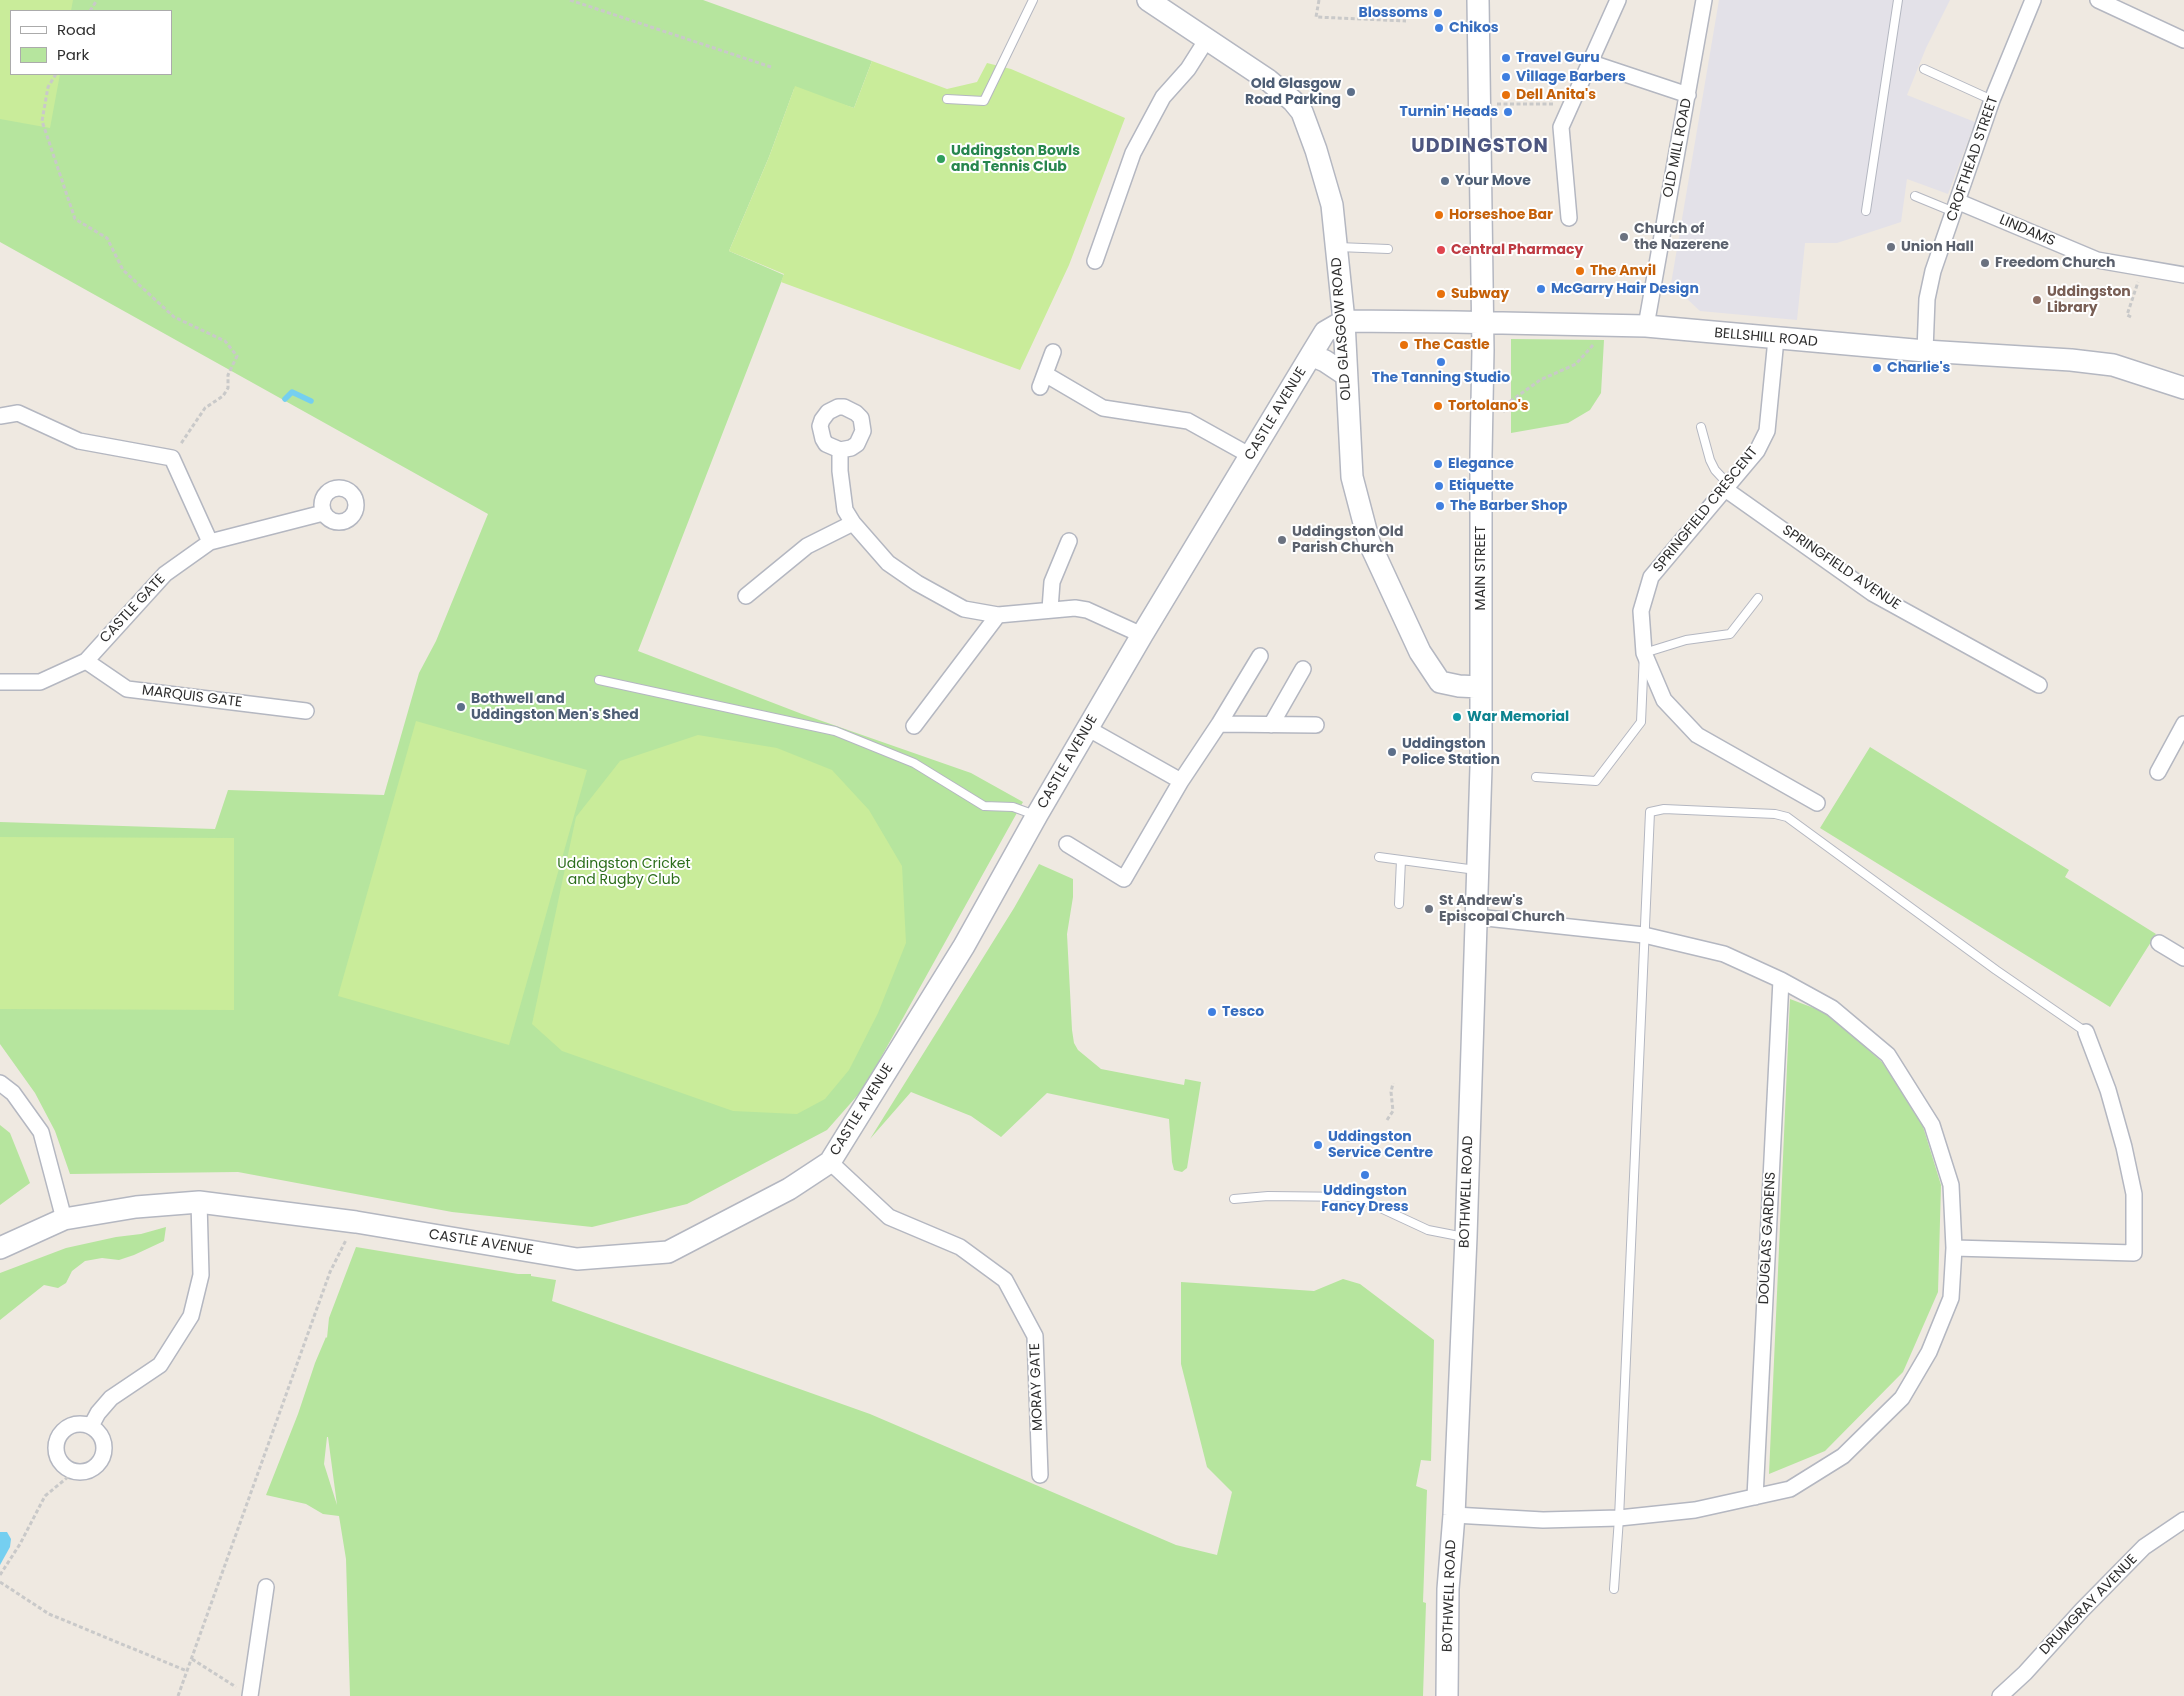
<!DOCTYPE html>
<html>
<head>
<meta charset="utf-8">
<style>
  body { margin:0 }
  #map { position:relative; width:2184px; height:1696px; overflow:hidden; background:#efe9e1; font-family:Poppins,sans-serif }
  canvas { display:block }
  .legend { position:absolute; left:10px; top:10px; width:162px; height:65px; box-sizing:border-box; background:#fff; border:1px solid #ababab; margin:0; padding:6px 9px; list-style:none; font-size:15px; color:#2e2e2e }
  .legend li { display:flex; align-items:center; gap:10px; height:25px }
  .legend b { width:25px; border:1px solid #ababab }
</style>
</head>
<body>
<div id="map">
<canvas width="2184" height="1696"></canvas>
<ul class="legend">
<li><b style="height:6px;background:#fff"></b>Road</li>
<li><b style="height:14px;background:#b6e59e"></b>Park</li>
</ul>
</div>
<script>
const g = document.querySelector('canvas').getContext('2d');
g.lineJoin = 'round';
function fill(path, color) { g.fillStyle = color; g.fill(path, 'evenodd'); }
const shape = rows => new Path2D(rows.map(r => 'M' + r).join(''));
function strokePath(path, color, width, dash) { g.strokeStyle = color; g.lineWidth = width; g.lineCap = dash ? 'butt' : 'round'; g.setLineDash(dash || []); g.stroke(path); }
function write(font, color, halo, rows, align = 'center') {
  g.font = font + ' Poppins,sans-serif'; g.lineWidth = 4; g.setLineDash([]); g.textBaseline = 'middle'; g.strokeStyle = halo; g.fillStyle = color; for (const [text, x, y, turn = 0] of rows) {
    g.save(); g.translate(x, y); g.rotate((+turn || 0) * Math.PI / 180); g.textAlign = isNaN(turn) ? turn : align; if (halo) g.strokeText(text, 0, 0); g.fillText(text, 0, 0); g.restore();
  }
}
const industrial = shape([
  [1719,0,1950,0,1926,48,1907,95,1975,122,1948,194,1907,179,1901,222,1837,243,1805,243,1797,320,1700,311,1671,284]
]);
const green = shape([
  [0,0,703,0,872,61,854,108,794,89,769,157,729,251,784,275,638,651,802,714,971,773,1023,802,864,1088,827,1130,687,1204,592,1227,452,1212,238,1172,70,1174,55,1131,35,1093,0,1044,0,822,215,829,228,790,384,795,419,673,436,641,488,514,0,242],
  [11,11,171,11,171,74,11,74],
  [1511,339,1604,340,1601,393,1590,410,1568,423,1511,433],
  [1870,747,2069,870,2065,877,2156,934,2110,1007,1820,828],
  [1039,864,1073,879,1073,897,1067,934,1072,1030,1074,1043,1078,1050,1101,1069,1184,1085,1185,1079,1201,1082,1187,1168,1182,1172,1174,1170,1172,1162,1169,1119,1047,1093,1001,1137,971,1116,911,1092,870,1139,1014,908],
  [1790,999,1827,1013,1882,1062,1921,1120,1941,1185,1938,1292,1903,1372,1825,1451,1769,1474],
  [0,1125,10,1133,30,1183,0,1205],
  [166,1227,164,1241,134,1255,119,1260,102,1258,85,1261,72,1271,66,1283,58,1288,44,1285,0,1320,0,1273,66,1248,116,1237,141,1234],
  [356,1247,518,1274,531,1274,531,1276,556,1280,552,1301,870,1414,1176,1545,1217,1555,1232,1492,1207,1467,1181,1364,1181,1282,1314,1291,1343,1279,1360,1284,1434,1340,1431,1461,1421,1460,1416,1486,1427,1490,1423,1602,1426,1603,1423,1696,350,1696,346,1559,339,1516,323,1514,306,1504,266,1495,298,1414,315,1363,326,1337,327,1338,329,1318],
  [327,1437,328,1437,337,1505,324,1464]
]);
const pitch = shape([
  [0,0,73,0,71,11,11,11,11,74,60,74,50,128,0,119],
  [872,61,947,89,977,82,987,63,1011,69,1125,118,1069,265,1020,370,781,282,784,274,729,251,769,157,795,86,854,108],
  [416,721,587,770,509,1045,338,996],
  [698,735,777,748,832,770,869,810,902,866,906,943,878,1013,849,1070,825,1099,797,1114,733,1111,562,1051,532,1024,576,817,620,761],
  [0,837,234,838,234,1010,0,1009]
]);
const water = shape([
  [0,1532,7,1532,11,1539,10,1547,0,1565]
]);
const stream = shape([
  [285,399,292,392,311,401]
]);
const path = shape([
  [570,0,771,67],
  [1319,0,1316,17,1406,21],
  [90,11,97,0],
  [1450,23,1460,23],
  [56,74,48,87,42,121,75,219,107,238,123,270,174,317,225,341,237,356,228,375,228,388,223,396,205,408,180,445],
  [1497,104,1554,104],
  [2131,317,2127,315,2138,282],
  [1503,412,1508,403,1540,380,1576,364,1594,344],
  [1387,1120,1393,1111,1391,1092,1393,1083],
  [0,1575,20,1544,45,1496,74,1472],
  [0,1582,49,1614,187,1671],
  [192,1659,236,1687],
  [178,1696,330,1272,346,1240]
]);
const lane = shape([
  [1924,69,1992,100],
  [947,99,984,101,1033,0],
  [1915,196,1954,212],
  [1866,211,1898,0],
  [1338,247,1388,249],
  [1701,427,1710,460,1715,470,1729,485],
  [599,680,835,731,914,763,984,806,1013,807,1035,815],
  [1536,777,1596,781,1641,722,1644,653,1686,640,1730,634,1758,598],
  [1379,857,1476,870],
  [1399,904,1401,860],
  [1234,1199,1268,1196,1357,1197,1428,1230,1464,1237],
  [1614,1589,1619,1518,1650,812,1664,809,1775,814,1787,817,1996,970,2086,1032]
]);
const street = shape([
  [2098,0,2184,40],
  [1589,62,1688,95],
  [1959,202,2097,260,2184,275],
  [1569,218,1561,127,1618,0],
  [1095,261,1133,153,1163,97,1188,69,1207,39],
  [1646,326,1704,0],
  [1776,339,1767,431,1757,451,1651,577,1641,611,1644,653,1664,700,1697,735,1817,803],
  [1925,351,1927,299,1933,271,1992,100,2033,0],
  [1045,374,1103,408,1188,421,1251,456],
  [1040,387,1053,352],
  [0,416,18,413,79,441,172,458,210,542],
  [840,450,826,444,823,439,820,426,822,420,828,412,838,407,844,407,856,413,861,418,863,431,857,444,851,448,840,450,840,471,845,510,853,523,888,563,917,583,964,609,998,615,1075,608,1087,610,1142,635],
  '322 505a17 17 0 1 1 34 0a17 17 0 1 1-34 0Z',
  [1725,489,1872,593,2039,685],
  [746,596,807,546,853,523],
  [1050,609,1052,582,1069,541],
  [86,661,127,689,306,711],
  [0,682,40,682,86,661,165,574,210,542,323,513],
  [1219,724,1316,725],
  [1271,725,1303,669],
  [914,726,998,615],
  [1087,728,1181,781],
  [2158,772,2184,724],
  [1067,844,1124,879,1181,781,1219,724,1260,656],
  [2159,943,2184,958],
  [0,1083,13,1093,41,1132,64,1219],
  [830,1162,889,1217,960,1247,1005,1280,1035,1336,1040,1475],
  [1954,1248,2134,1253,2134,1194,2124,1147,2108,1090,2086,1032],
  '56 1448a24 24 0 1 1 48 0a24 24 0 1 1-48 0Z',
  [91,1426,98,1413,111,1398,160,1365,191,1316,201,1275,199,1202],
  [1755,1497,1781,980],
  [1454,1515,1543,1520,1619,1518,1695,1510,1790,1489,1843,1456,1902,1398,1929,1352,1951,1298,1954,1248,1951,1185,1932,1125,1888,1055,1832,1008,1781,980,1724,954,1644,935,1477,917],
  [250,1696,266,1587],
  [2000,1696,2025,1673,2082,1610,2144,1547,2184,1520]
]);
const secondary = shape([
  [1148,0,1268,80,1293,101,1302,112,1316,150,1332,205,1344,321,1352,477,1369,542,1420,652,1440,682,1459,686,1480,687],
  [1311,355,1325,361,1346,375],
  [0,1248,64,1219,136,1207,199,1202,356,1222,577,1259,668,1252,789,1189,830,1162,964,946,1037,815,1142,635,1311,355,1325,332,1344,321,1455,322,1646,326,1925,351,2071,360,2113,365,2184,388],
  [1447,1696,1448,1589,1454,1515,1466,1237,1481,767,1481,455,1483,350,1478,0]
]);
const markers = [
  [1438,13,5,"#3f7fe0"],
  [1439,28,5,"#3f7fe0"],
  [1506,58,5,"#3f7fe0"],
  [1506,77,5,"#3f7fe0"],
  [1351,92,5,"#5c6f8a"],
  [1506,95,5,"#e8710a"],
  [1508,112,5,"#3f7fe0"],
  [941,159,5,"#2e9e5b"],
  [1445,181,5,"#5c6f8a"],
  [1439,215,5,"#e8710a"],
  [1624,237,5,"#6b7280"],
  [1891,247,5,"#6b7280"],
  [1441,250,5,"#e0444e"],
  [1985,263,5,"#6b7280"],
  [1580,271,5,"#e8710a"],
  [1541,289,5,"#3f7fe0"],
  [1441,294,5,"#e8710a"],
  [2037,300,5,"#8d6e63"],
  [1404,345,5,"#e8710a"],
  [1441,362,5,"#3f7fe0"],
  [1877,368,5,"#3f7fe0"],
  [1438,406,5,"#e8710a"],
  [1438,464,5,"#3f7fe0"],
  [1439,486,5,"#3f7fe0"],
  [1440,506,5,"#3f7fe0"],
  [1282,540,5,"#6b7280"],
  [461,707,5,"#5c6f8a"],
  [1457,717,5,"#0f9aa8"],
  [1392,752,5,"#5c6f8a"],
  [1429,909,5,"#6b7280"],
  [1212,1012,5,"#3f7fe0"],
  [1318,1145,5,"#3f7fe0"],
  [1365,1175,5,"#3f7fe0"]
];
const shopNames = [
  ["Blossoms",1428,13,"right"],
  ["Chikos",1449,28],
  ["Travel Guru",1516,58],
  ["Village Barbers",1516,77],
  ["Turnin' Heads",1498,112,"right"],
  ["McGarry Hair Design",1551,289],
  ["Charlie's",1887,368],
  ["The Tanning Studio",1441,378,"center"],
  ["Elegance",1448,464],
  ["Etiquette",1449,486],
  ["The Barber Shop",1450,506],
  ["Tesco",1222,1012],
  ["Uddingston",1328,1137],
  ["Service Centre",1328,1153],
  ["Uddingston",1365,1191,"center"],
  ["Fancy Dress",1365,1207,"center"]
];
const serviceNames = [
  ["Old Glasgow",1341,84,"right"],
  ["Road Parking",1341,100,"right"],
  ["Your Move",1455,181],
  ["Bothwell and",471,699],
  ["Uddingston Men's Shed",471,715],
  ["Uddingston",1402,744],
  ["Police Station",1402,760]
];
const foodNames = [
  ["Dell Anita's",1516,95],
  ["Horseshoe Bar",1449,215],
  ["The Anvil",1590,271],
  ["Subway",1451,294],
  ["The Castle",1414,345],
  ["Tortolano's",1448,406]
];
const streetNames = [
  ["OLD MILL ROAD",1678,148,-79],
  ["CROFTHEAD STREET",1973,159,-71],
  ["LINDAMS",2027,231,23],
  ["OLD GLASGOW ROAD",1342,329,-94],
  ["BELLSHILL ROAD",1766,338,5],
  ["CASTLE AVENUE",1276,414,-59],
  ["SPRINGFIELD CRESCENT",1706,510,-51],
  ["MAIN STREET",1481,568,-90],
  ["SPRINGFIELD AVENUE",1841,568,34],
  ["CASTLE GATE",133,609,-47],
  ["MARQUIS GATE",192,697,7],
  ["CASTLE AVENUE",1068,762,-60],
  ["CASTLE AVENUE",862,1110,-58],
  ["BOTHWELL ROAD",1467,1192,-88],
  ["DOUGLAS GARDENS",1768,1238,-87],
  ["CASTLE AVENUE",481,1243,9],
  ["MORAY GATE",1037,1387,-92],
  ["BOTHWELL ROAD",1450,1596,-88],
  ["DRUMGRAY AVENUE",2089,1605,-46]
];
const leisureNames = [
  ["Uddingston Bowls",951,151],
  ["and Tennis Club",951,167]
];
const worshipNames = [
  ["Church of",1634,229],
  ["the Nazerene",1634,245],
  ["Union Hall",1901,247],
  ["Freedom Church",1995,263],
  ["Uddingston Old",1292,532],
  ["Parish Church",1292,548],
  ["St Andrew's",1439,901],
  ["Episcopal Church",1439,917]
];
const healthNames = [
  ["Central Pharmacy",1451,250]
];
const educationNames = [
  ["Uddingston",2047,292],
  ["Library",2047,308]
];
const cultureNames = [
  ["War Memorial",1467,717]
];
const parkNames = [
  ["Uddingston Cricket",624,864],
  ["and Rugby Club",624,880]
];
const districtNames = [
  ["UDDINGSTON",1480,147]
];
fill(industrial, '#e3e1e8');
fill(green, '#b6e59e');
fill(pitch, '#c9ec9a');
fill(water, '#75cff0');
strokePath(stream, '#75cff0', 5.5);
strokePath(lane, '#b4b7c1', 10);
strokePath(street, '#b4b7c1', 18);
strokePath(secondary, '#b4b7c1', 24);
strokePath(path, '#c9c9c9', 3, [4, 2.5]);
strokePath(lane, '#fff', 8);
strokePath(street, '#fff', 15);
strokePath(secondary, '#fff', 21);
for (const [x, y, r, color] of markers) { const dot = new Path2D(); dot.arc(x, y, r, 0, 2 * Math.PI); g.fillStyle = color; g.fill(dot); strokePath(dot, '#fff', 2); }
write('bold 14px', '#366cbe', '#fff', shopNames, 'left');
write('bold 14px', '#4e5e75', '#fff', serviceNames, 'left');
write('bold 14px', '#c56008', '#fff', foodNames, 'left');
write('14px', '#2e2e2e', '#fff', streetNames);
write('bold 14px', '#27864d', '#fff', leisureNames, 'left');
write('bold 14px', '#5b616d', '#fff', worshipNames, 'left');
write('bold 14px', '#be3a42', '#fff', healthNames, 'left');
write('bold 14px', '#785e54', '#fff', educationNames, 'left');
write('bold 14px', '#0d838f', '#fff', cultureNames, 'left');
write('14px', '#2c6e1b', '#fff', parkNames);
g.letterSpacing = '1px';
write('bold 19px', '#4d5680', '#fff', districtNames);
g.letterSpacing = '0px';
</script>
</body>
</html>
